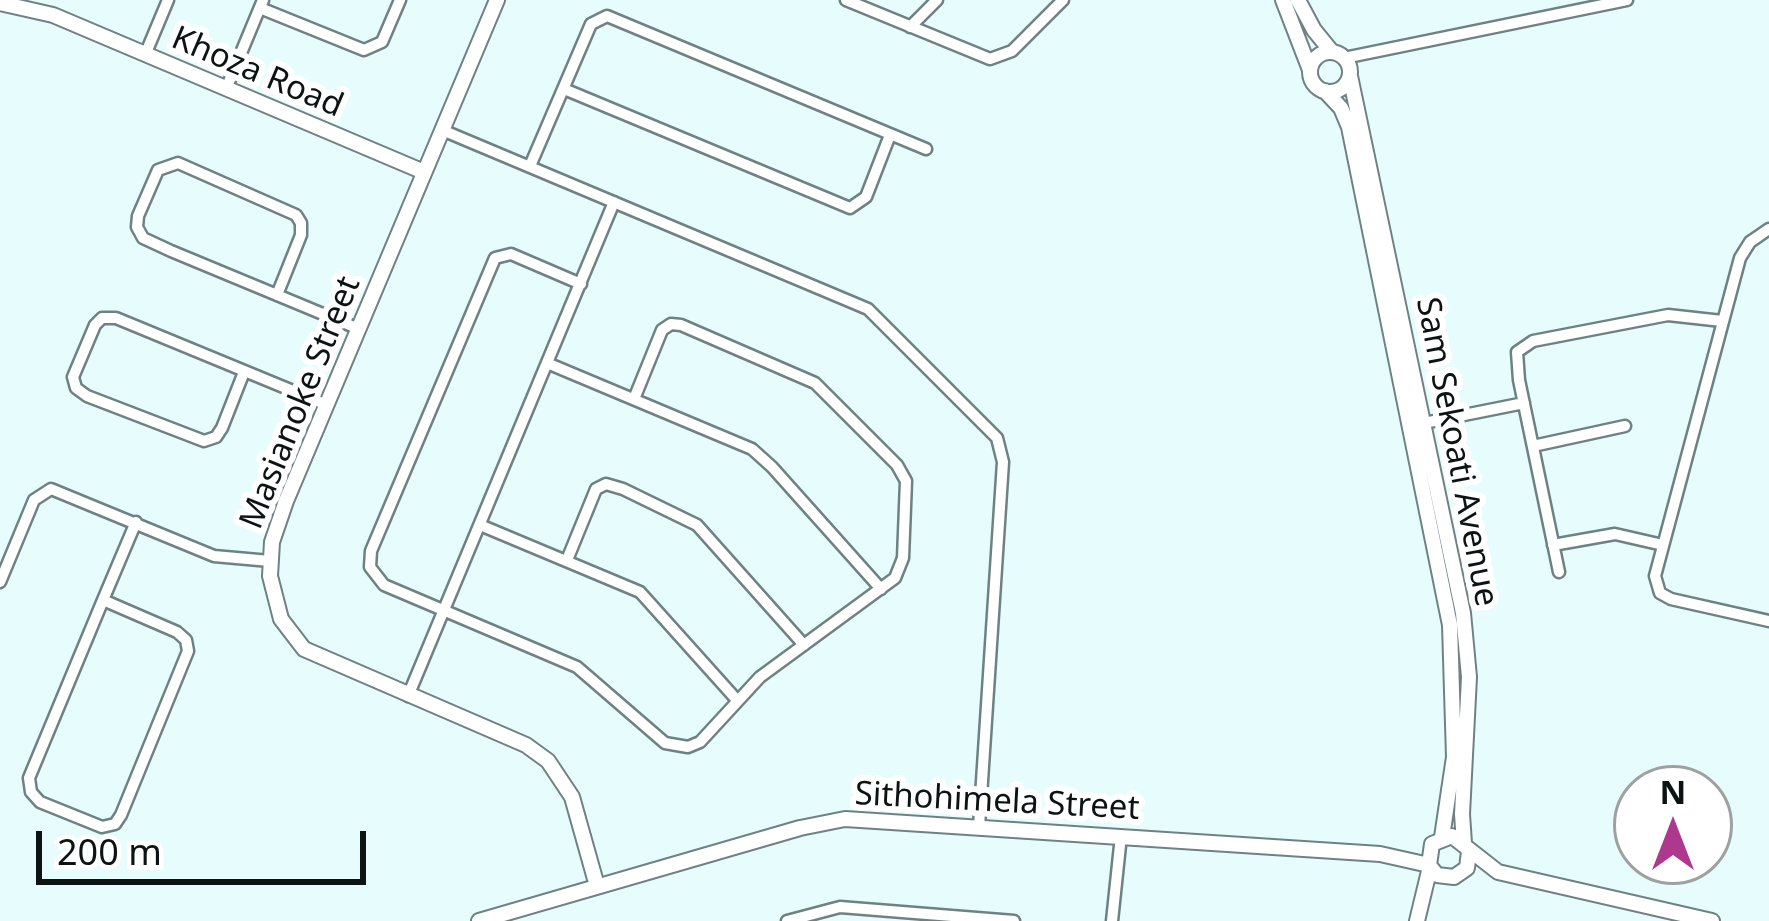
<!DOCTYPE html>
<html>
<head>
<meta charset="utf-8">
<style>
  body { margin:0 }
  #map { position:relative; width:1769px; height:921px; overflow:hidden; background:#e7fcfd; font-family:"Noto Sans",sans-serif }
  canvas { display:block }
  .north { position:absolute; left:1613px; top:765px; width:120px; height:120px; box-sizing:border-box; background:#fff; border:3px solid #9ea1a1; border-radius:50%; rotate:0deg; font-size:33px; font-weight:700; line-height:48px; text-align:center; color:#0c1313 }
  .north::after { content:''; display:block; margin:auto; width:42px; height:54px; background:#af388f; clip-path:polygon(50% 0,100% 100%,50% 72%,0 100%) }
  .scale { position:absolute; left:36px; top:831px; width:330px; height:54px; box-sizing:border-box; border:6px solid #0c1313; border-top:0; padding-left:15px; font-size:36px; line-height:42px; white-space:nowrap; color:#0c1313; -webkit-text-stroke:9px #fff; paint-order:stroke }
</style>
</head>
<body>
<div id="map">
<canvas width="1769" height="921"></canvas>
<div class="north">N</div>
<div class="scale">200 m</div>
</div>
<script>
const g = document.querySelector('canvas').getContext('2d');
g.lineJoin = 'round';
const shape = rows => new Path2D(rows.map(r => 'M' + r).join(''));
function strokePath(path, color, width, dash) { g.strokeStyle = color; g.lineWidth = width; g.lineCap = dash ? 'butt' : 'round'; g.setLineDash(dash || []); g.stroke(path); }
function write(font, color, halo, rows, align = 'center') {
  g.font = font + ' "Noto Sans",sans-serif'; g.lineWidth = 12; g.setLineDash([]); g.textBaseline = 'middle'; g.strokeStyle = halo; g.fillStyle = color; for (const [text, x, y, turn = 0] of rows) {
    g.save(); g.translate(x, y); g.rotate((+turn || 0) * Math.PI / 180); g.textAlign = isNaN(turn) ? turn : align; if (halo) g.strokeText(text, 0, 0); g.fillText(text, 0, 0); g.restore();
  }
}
const street = shape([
  [846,0,990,59,1012,51,1063,0],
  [260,8,364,50,382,42,400,0],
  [910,27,937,0],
  [145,55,168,0],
  [1344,58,1627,0],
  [226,89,263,0],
  [564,89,850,208,866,197,890,135],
  [442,130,868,309,997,438,1003,462,979,827],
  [530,166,591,24,607,16,926,149],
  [1769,229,1750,242,1740,258,1655,576,1660,593,1671,599,1769,621],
  [581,284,511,254,495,258,371,551,370,567,384,585,577,667,665,743,688,747,700,742,760,677,895,578,903,558,906,481,897,465,815,383,681,325,671,324,662,330,634,399],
  [277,295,301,235,301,223,296,215,178,163,158,170,138,216,137,227,143,238,171,251,359,329],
  [547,363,752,449,772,467,881,589],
  [244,372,222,428,216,437,204,441,87,396,76,388,73,377,95,325,102,318,116,318,327,405],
  [1424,423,1524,403],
  [1533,446,1625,426],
  [480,525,640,592,736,699],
  [1553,545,1615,534,1663,545],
  [567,560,596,489,606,484,623,489,697,525,804,645],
  [1559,572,1519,380,1517,352,1533,341,1668,315,1722,321],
  [0,582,34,500,51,489,214,556,270,561],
  [103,600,177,632,186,640,188,651,121,815,115,824,102,827,40,802,31,792,29,778,103,600,136,522],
  [408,696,614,202],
  [787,921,840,907,1014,921],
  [1112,921,1121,836]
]);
const secondary = shape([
  [497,0,286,501,272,542,270,576,281,619,304,649,526,745,548,761,572,797,597,886],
  [1283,0,1310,70],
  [1298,0,1314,30,1332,52],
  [0,3,53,15,424,172],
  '1310 72a20 20 0 1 1 40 0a20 20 0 1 1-40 0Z',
  [1350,76,1463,613,1469,677,1462,814,1464,843],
  [1325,91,1341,108,1349,127,1450,625,1454,757,1442,837],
  [1469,851,1467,868,1454,877,1437,875,1429,865,1432,844,1452,836,1498,872,1712,921],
  [479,921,800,828,845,819,1380,854,1429,865],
  [1417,921,1430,867]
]);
const streetNames = [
  ["Khoza Road",257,73,23],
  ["Masianoke Street",301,403,-68],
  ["Sam Sekoati Avenue",1456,452,79],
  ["Sithohimela Street",997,802,3]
];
strokePath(street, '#6f8283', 15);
strokePath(secondary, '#6f8283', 18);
strokePath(street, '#fff', 10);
strokePath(secondary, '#fff', 14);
write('33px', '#0c1313', '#fff', streetNames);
</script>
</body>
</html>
